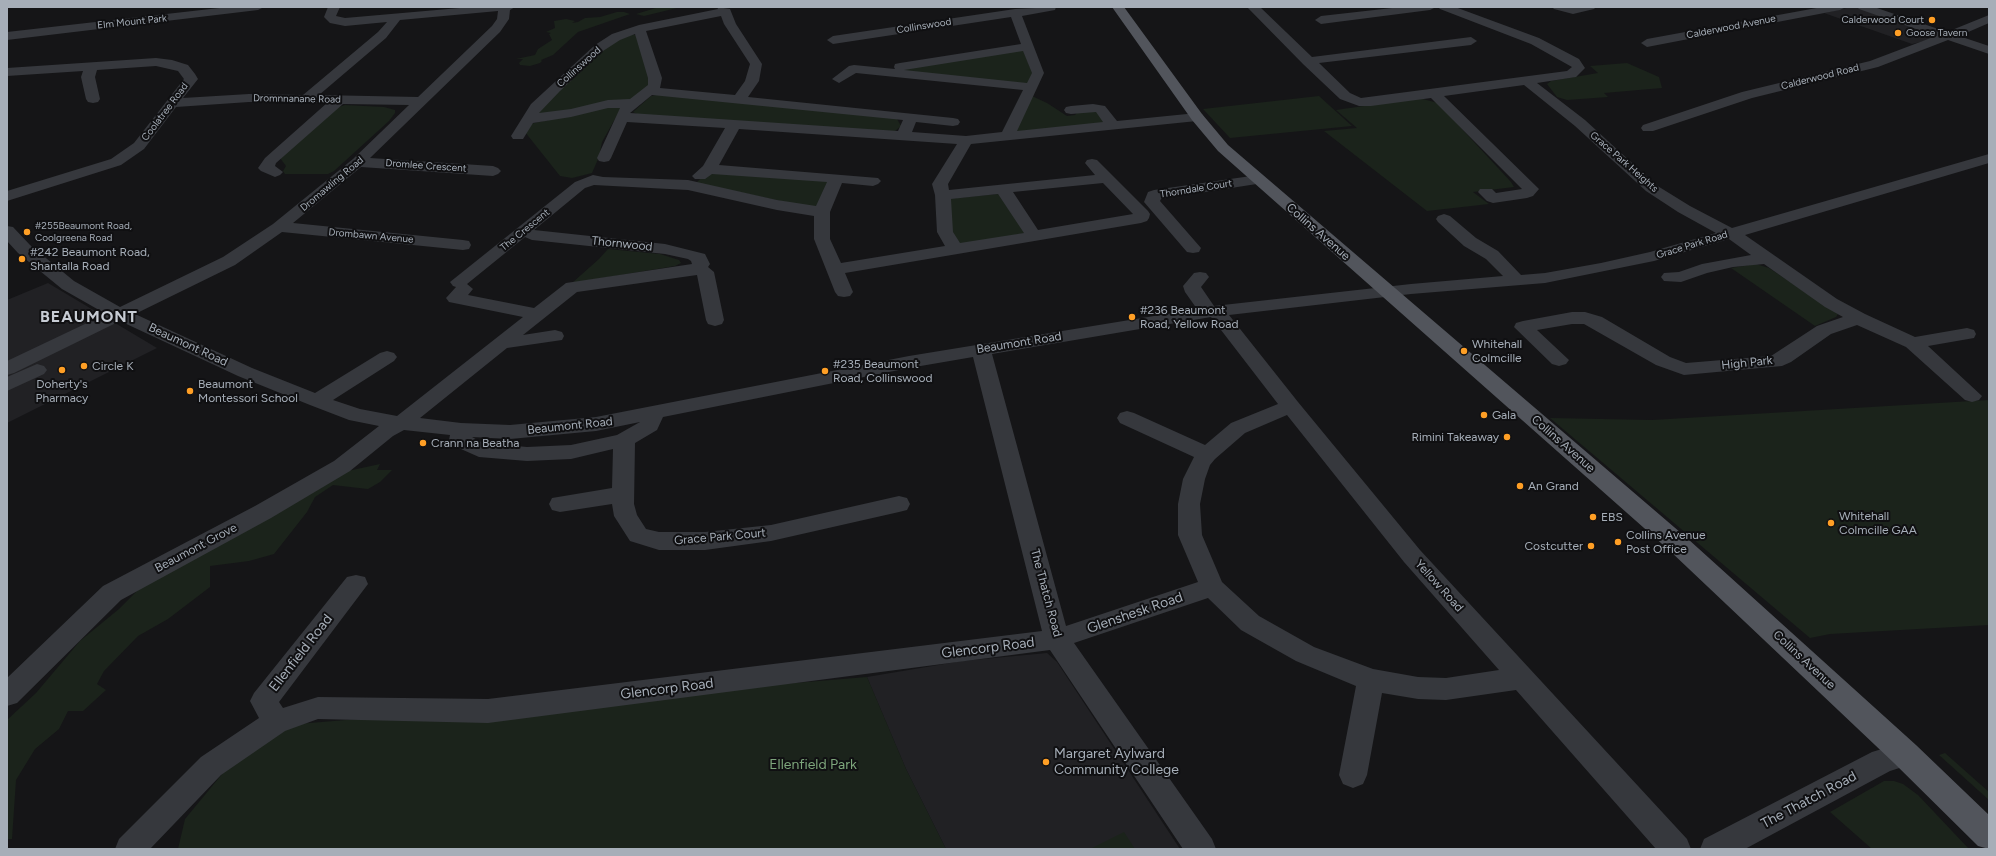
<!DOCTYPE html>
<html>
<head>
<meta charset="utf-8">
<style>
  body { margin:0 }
  #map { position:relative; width:1996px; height:856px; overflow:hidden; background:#151517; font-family:Figtree,sans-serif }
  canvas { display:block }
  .frame { position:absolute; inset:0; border:8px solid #a6aeb8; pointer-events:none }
</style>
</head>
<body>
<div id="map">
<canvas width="1996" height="856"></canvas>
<div class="frame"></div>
</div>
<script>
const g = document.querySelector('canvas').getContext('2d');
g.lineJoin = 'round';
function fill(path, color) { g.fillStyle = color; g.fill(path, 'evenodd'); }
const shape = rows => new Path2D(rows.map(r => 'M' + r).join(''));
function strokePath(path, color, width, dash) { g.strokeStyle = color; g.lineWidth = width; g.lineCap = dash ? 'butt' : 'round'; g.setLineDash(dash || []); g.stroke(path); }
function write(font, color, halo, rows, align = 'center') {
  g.font = font + ' Figtree,sans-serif'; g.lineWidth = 4; g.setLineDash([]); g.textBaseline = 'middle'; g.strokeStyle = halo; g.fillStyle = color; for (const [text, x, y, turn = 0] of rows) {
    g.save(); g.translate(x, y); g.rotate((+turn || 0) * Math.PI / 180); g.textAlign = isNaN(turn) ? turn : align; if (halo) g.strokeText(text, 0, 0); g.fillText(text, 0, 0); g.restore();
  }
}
const built = shape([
  [1851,7,1856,7,1943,37,1912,44,1824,13],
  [48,283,157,348,7,423,7,300],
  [1047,653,1057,662,1180,849,946,849,906,769,867,677,962,661]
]);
const green = shape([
  [659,7,681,7,644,16,636,14],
  [617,12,624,12,630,14,578,32,553,55,541,60,542,61,540,63,530,66,520,65,519,63,523,59,516,59,535,55,538,49,552,40,549,34,551,33,546,32,555,28,554,21,566,19,575,21,572,23,578,22,585,18,600,17],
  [630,34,636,35,651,83,635,99,542,115,537,111,601,51,622,38],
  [1023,50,1033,74,1029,83,1024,84,900,73,904,68],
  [1627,63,1659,77,1662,88,1604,93,1608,97,1567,100,1557,97,1547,84,1551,81,1598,73,1590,66],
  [661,94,896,117,901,126,894,132,639,115,633,112,651,96],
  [1032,96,1047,103,1067,116,1075,115,1080,109,1097,109,1108,122,1021,133,1014,129],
  [1319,96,1352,126,1230,138,1203,109],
  [1419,98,1438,103,1511,182,1514,187,1473,192,1489,204,1427,211,1324,131,1357,128,1336,110],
  [345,105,384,107,395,110,395,113,389,121,334,171,328,174,285,174,283,171,286,166,280,158,333,109],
  [616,105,621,108,602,142,599,157,592,173,572,178,560,176,525,132,530,124],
  [712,173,827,181,828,184,821,204,814,208,696,183,703,176],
  [998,194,1026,233,962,245,952,238,947,199],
  [608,249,660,254,679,260,681,263,675,266,572,283,599,259],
  [1756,264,1769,268,1838,314,1836,317,1815,326,1731,268],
  [1989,400,1989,625,1830,634,1810,638,1550,418,1652,420],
  [380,464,377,470,392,470,380,482,368,489,333,485,315,497,307,512,274,554,249,561,210,566,210,587,168,619,138,636,104,671,97,684,106,690,83,711,68,711,59,729,35,749,16,780,12,839,7,839,7,720,36,693,80,641,119,609,143,585,334,474],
  [867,677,906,769,946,849,178,849,185,819,261,727],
  [1945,753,1989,792,1989,800,1939,755],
  [1884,781,1894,781,1903,784,1918,795,1969,849,1872,849,1830,812],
  [1124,832,1135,849,1092,848]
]);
const minor = shape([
  [228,7,264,7,258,10,7,40,7,32,228,7],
  [328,7,340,7,336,16,345,18,471,7,515,7,510,10,509,19,500,32,370,158,493,166,498,168,501,171,498,174,493,176,361,167,293,223,463,240,469,241,471,245,469,249,463,250,282,232,235,265,135,314,252,368,315,393,380,353,387,351,394,353,397,357,394,361,333,400,360,409,397,416,523,317,449,302,446,298,456,287,453,286,450,282,575,182,593,175,603,177,688,180,777,200,816,206,827,182,712,174,705,179,695,179,692,176,703,166,725,128,627,122,611,158,609,161,604,162,599,161,597,158,620,108,608,108,571,117,533,123,523,139,513,139,511,136,531,104,595,45,612,34,639,25,718,9,717,7,730,9,736,24,762,64,759,81,748,97,953,118,958,119,960,122,958,125,953,126,916,122,912,132,966,136,1002,132,1023,90,856,73,839,83,832,79,849,66,854,65,895,69,894,67,895,64,900,63,1021,44,1011,17,833,44,827,40,833,36,1015,9,1056,7,1055,10,1022,16,1044,73,1017,131,1103,122,1096,112,1071,114,1066,113,1064,110,1066,107,1071,106,1093,104,1105,106,1117,121,1197,113,1202,114,1204,117,1202,120,1197,121,971,144,948,184,949,190,1095,175,1085,163,1087,160,1092,159,1097,160,1148,211,1150,214,1149,218,1147,221,1141,223,845,273,853,292,850,296,844,297,838,296,835,292,814,239,814,216,777,210,688,190,594,185,585,188,534,230,665,244,705,254,710,264,708,267,714,272,724,320,722,324,715,326,708,324,706,320,697,275,577,292,523,335,555,330,562,332,564,336,562,340,507,348,420,418,461,423,510,425,596,417,909,356,1197,309,1185,292,1183,286,1194,273,1200,272,1206,273,1209,277,1201,287,1214,306,1411,284,1503,276,1486,259,1464,246,1438,222,1436,219,1438,216,1444,214,1450,216,1476,238,1498,251,1521,275,1545,273,1601,263,1650,252,1716,233,1678,212,1646,191,1575,126,1524,85,1444,96,1539,189,1533,196,1527,198,1493,203,1487,201,1478,192,1480,189,1492,189,1496,193,1522,189,1431,98,1371,106,1359,106,1340,99,1303,64,1247,7,1260,7,1312,57,1471,37,1477,41,1471,45,1319,63,1350,93,1361,98,1567,71,1572,67,1531,44,1440,9,1438,7,1455,7,1539,38,1579,59,1585,68,1576,77,1537,83,1585,120,1656,185,1690,206,1732,228,1989,154,1989,163,1745,235,1837,299,1865,314,1915,337,1967,328,1974,330,1976,334,1974,338,1928,346,1982,396,1979,400,1972,402,1965,400,1906,347,1857,325,1831,334,1791,362,1782,366,1684,375,1656,365,1584,324,1572,324,1537,330,1569,360,1566,364,1559,366,1552,364,1514,327,1516,323,1523,321,1572,312,1585,312,1602,317,1670,357,1686,363,1771,356,1817,326,1843,317,1825,307,1764,264,1733,267,1707,273,1681,282,1664,281,1661,277,1664,273,1679,272,1702,264,1751,255,1729,239,1654,261,1545,283,1411,294,1229,315,1298,402,1420,550,1687,839,1691,849,1656,849,1516,690,1446,700,1418,699,1382,693,1367,775,1363,784,1353,788,1343,784,1339,775,1356,686,1296,661,1241,630,1208,598,1074,643,1212,839,1216,849,1183,849,1050,650,488,723,318,719,285,731,221,775,150,849,115,849,119,839,201,757,259,718,250,701,254,693,347,577,356,575,365,577,368,584,279,702,283,708,318,697,488,699,1042,631,973,357,909,368,663,417,657,430,635,443,634,504,637,515,646,529,659,532,705,532,771,525,899,496,907,498,910,504,907,510,899,512,771,541,705,550,659,550,630,541,614,516,612,504,560,512,552,510,549,504,552,498,612,488,613,449,571,459,527,461,479,457,452,445,449,440,450,435,404,430,393,436,350,471,271,518,121,600,17,703,7,706,7,678,103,586,255,506,334,461,379,426,349,420,310,405,238,376,120,321,14,373,7,375,7,361,106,314,62,289,18,253,7,241,7,226,13,227,30,245,74,281,120,307,223,257,273,224,353,159,409,105,343,104,276,163,275,166,283,172,280,175,275,177,261,171,258,168,265,158,327,103,249,102,176,107,144,149,121,165,7,201,7,191,111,159,134,143,184,79,178,71,156,66,97,70,95,77,100,99,98,102,93,103,88,102,86,99,81,77,83,71,7,76,7,68,156,58,172,60,188,65,195,74,198,79,183,98,249,94,303,95,378,32,387,22,345,26,330,23,324,17,328,7],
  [498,11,497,19,492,26,418,97,319,95,386,38,400,20,498,11],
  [721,16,724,24,750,64,745,81,735,95,660,88,662,78,646,31,721,16],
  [635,34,648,78,648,85,630,99,608,100,571,109,539,113,560,91,603,51,620,40,635,34],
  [1023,51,1032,73,1027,83,904,70,1023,51],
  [652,95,903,120,898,131,630,113,652,95],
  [739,129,957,144,932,184,935,195,937,232,945,246,841,263,830,239,830,212,842,183,873,186,878,184,881,181,878,178,719,165,739,129],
  [1103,183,1133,214,1038,230,1013,192,1103,183],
  [998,194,1024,233,960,243,953,232,951,199,998,194],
  [525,237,532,240,665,254,688,259,691,261,692,264,566,283,534,308,468,295,473,289,467,284,525,237],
  [1211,317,1278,404,1231,423,1205,445,1134,413,1127,411,1120,413,1117,418,1120,423,1194,457,1183,479,1178,504,1178,535,1198,582,1066,626,992,354,1211,317],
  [1287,415,1404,562,1499,670,1446,678,1418,677,1373,669,1314,647,1259,616,1222,582,1202,535,1200,504,1205,479,1210,465,1215,459,1245,433,1287,415],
  [640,422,617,435,571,445,527,447,483,443,472,437,510,439,596,431,640,422],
  [1401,7,1436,7,1430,10,1321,24,1315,20,1321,16,1401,7],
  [1552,7,1573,8,1596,7,1594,9,1573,14,1554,9,1552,7],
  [1822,7,1846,7,1840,10,1647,47,1641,43,1647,39,1822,7],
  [1857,7,1874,7,1947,32,1989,15,1989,23,1959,36,1989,46,1989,54,1948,40,1878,67,1752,98,1653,131,1643,131,1641,128,1643,125,1742,92,1870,61,1936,36,1859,9,1857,7],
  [1258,175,1263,177,1266,180,1263,183,1161,199,1160,201,1201,248,1199,252,1193,253,1187,252,1144,202,1148,192,1154,190,1258,175],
  [37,364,44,366,47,370,44,374,7,391,7,377,37,364],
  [1905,742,1915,745,1919,754,1915,763,1890,771,1745,849,1700,849,1704,839,1872,752,1905,742]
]);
const major = shape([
  [1112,7,1124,7,1202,114,1228,145,1688,539,1916,745,1989,815,1989,849,1978,846,1894,763,1670,551,1218,151,1192,120,1112,7]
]);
const markers = [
  [1932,20,4,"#ff9f25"],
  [1898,33,4,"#ff9f25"],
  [27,232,4,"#ff9f25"],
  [22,259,4,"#ff9f25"],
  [1132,317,4,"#ff9f25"],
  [1464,351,4,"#ff9f25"],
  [84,366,4,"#ff9f25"],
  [62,370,4,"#ff9f25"],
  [825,371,4,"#ff9f25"],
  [190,391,4,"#ff9f25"],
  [1484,415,4,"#ff9f25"],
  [1507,437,4,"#ff9f25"],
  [423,443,4,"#ff9f25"],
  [1520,486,4,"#ff9f25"],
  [1593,517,4,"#ff9f25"],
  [1831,523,4,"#ff9f25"],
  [1618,542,4,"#ff9f25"],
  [1591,546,4,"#ff9f25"],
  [1046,762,4,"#ff9f25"]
];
const farPoinames = [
  ["Calderwood Court",1924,20,"right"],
  ["Goose Tavern",1906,33],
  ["#255Beaumont Road,",35,226],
  ["Coolgreena Road",35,238]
];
const farStreetnames = [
  ["Elm Mount Park",132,22,-6],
  ["Collinswood",924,26,-9],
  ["Calderwood Avenue",1731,27,-11],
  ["Collinswood",579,67,-42],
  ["Calderwood Road",1820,77,-14],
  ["Dromnnanane Road",297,99,1],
  ["Coolatree Road",165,112,-53],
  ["Grace Park Heights",1624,162,41],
  ["Dromlee Crescent",426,166,4],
  ["Dromawling Road",332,184,-40],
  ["Thorndale Court",1196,189,-9],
  ["The Crescent",525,230,-39],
  ["Drombawn Avenue",371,236,5],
  ["Grace Park Road",1692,245,-17]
];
const streetNames = [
  ["Collins Avenue",1318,232,41],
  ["Thornwood",622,244,6],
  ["Beaumont Road",1019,343,-9],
  ["Beaumont Road",188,345,25],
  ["High Park",1747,363,-6],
  ["Beaumont Road",570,426,-6],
  ["Collins Avenue",1563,444,41],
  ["Grace Park Court",720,537,-5],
  ["Beaumont Grove",196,548,-28],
  ["Yellow Road",1439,586,48],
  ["The Thatch Road",1046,593,75],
  ["Collins Avenue",1804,660,43]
];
const poiNames = [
  ["#242 Beaumont Road,",30,252],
  ["Shantalla Road",30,266],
  ["#236 Beaumont",1140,310],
  ["Road, Yellow Road",1140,324],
  ["Whitehall",1472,344],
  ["Colmcille",1472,358],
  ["#235 Beaumont",833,364],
  ["Road, Collinswood",833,378],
  ["Circle K",92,366],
  ["Doherty's",62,384,"center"],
  ["Pharmacy",62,398,"center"],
  ["Beaumont",198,384],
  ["Montessori School",198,398],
  ["Gala",1492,415],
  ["Rimini Takeaway",1499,437,"right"],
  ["Crann na Beatha",431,443],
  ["An Grand",1528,486],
  ["Whitehall",1839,516],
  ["Colmcille GAA",1839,530],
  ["EBS",1601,517],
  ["Collins Avenue",1626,535],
  ["Post Office",1626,549],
  ["Costcutter",1583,546,"right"]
];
const nearStreetnames = [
  ["Glenshesk Road",1135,613,-19],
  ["Glencorp Road",988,648,-7],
  ["Ellenfield Road",301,653,-52],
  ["Glencorp Road",667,689,-7],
  ["The Thatch Road",1809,800,-28]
];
const nearPoinames = [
  ["Margaret Aylward",1054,754],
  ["Community College",1054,770]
];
const nearParknames = [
  ["Ellenfield Park",813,765]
];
const districtNames = [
  ["BEAUMONT",89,317]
];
fill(built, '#212124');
fill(green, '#1b231b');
fill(minor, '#36383d');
fill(major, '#52555c');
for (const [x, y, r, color] of markers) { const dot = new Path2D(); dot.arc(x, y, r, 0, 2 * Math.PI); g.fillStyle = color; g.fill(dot); strokePath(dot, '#101012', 1.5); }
write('10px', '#a6aeb8', '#101012', farPoinames, 'left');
write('10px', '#a6aeb8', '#101012', farStreetnames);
write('12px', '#a6aeb8', '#101012', streetNames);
write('12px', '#a6aeb8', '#101012', poiNames, 'left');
write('14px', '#a6aeb8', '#101012', nearStreetnames);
write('14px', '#a6aeb8', '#101012', nearPoinames, 'left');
write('14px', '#7da57b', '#101012', nearParknames);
g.letterSpacing = '1px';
write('bold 16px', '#c7ccd4', '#101012', districtNames);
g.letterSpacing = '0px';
</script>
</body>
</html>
